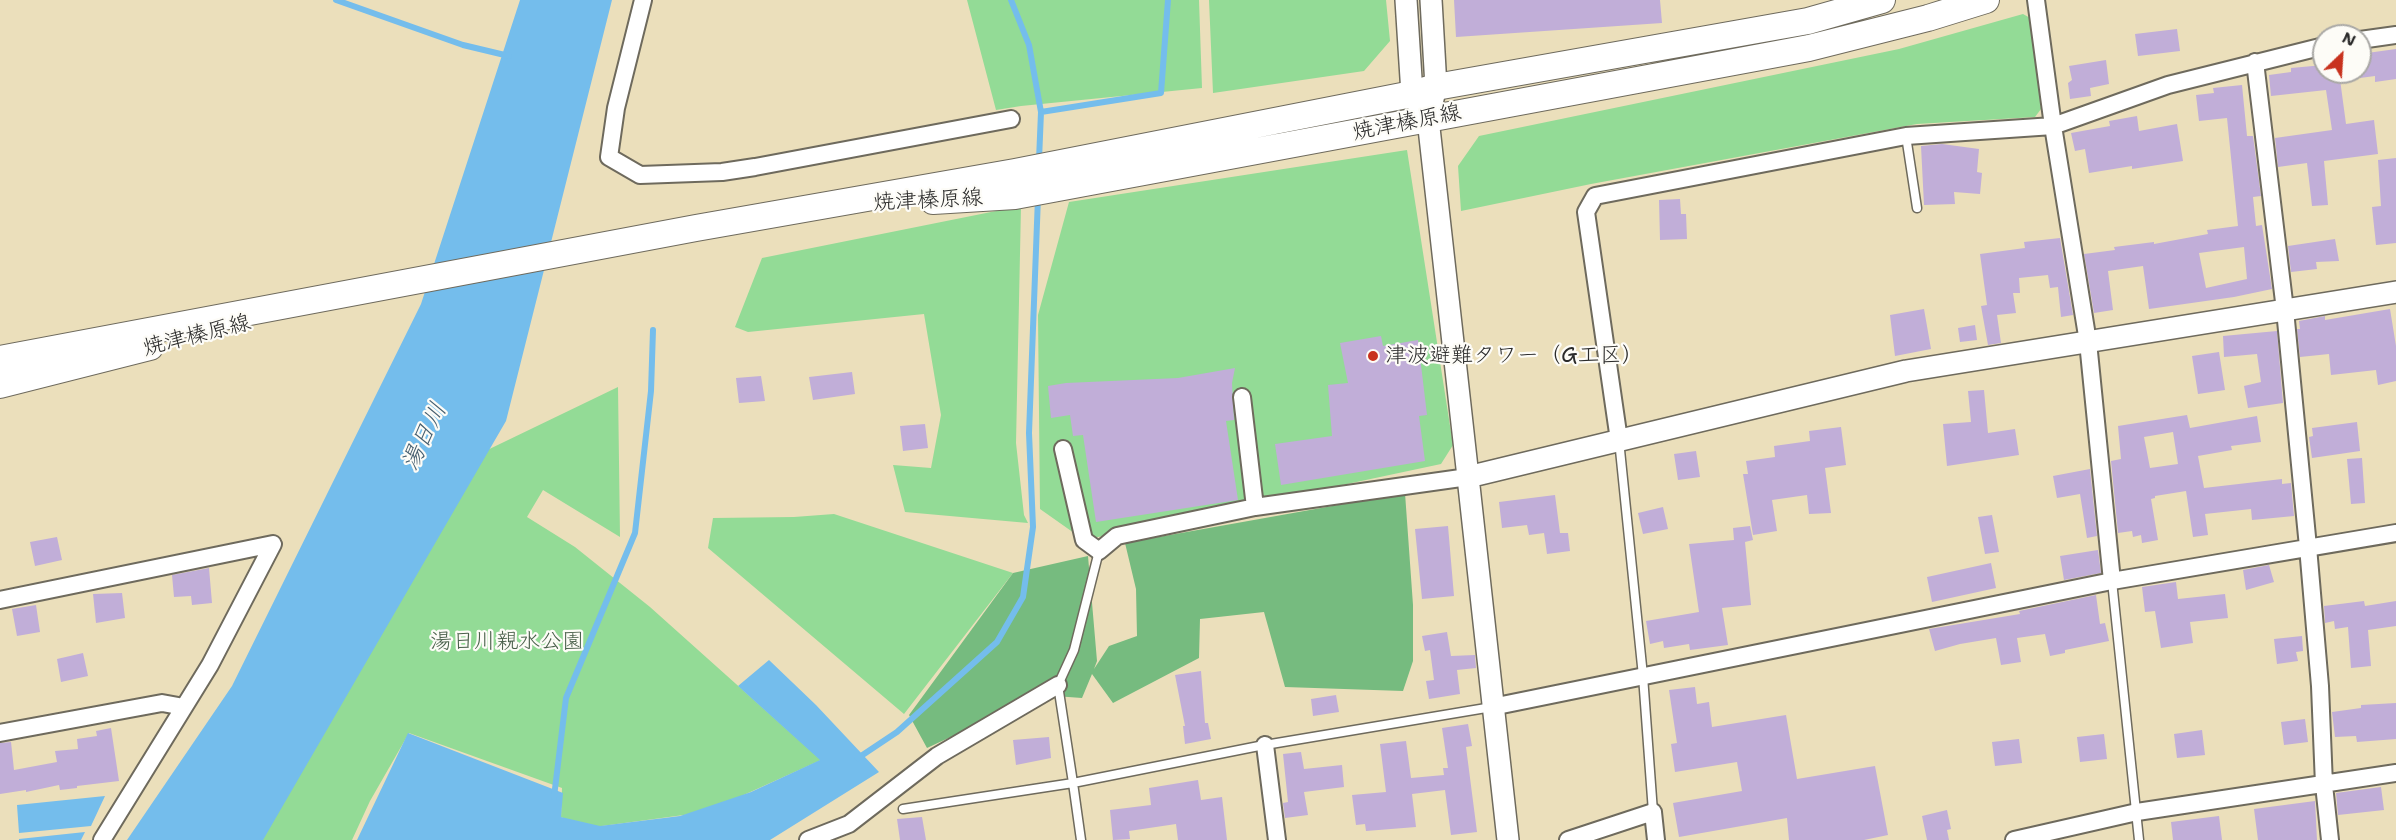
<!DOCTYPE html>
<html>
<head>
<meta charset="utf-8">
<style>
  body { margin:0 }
  #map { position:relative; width:2396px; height:840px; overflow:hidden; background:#ebdfbb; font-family:"Shantell Sans",sans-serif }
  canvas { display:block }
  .north { position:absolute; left:2312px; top:24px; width:60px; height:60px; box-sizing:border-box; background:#fdfcf7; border:2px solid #a9a8a5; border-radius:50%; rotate:25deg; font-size:16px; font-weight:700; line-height:24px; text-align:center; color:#2b2b2b }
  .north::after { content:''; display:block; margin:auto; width:21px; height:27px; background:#c8321e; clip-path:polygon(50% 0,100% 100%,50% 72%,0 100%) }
</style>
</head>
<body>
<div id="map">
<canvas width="2396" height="840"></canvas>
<div class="north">N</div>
</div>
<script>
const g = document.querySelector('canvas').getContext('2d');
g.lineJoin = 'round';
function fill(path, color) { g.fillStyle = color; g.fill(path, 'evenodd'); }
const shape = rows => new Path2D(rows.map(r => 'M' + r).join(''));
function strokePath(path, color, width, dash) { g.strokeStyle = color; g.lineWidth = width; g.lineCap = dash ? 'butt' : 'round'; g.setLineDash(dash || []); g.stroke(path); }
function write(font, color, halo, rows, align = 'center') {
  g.font = font + ' "Shantell Sans","Klee One",sans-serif'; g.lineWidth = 4.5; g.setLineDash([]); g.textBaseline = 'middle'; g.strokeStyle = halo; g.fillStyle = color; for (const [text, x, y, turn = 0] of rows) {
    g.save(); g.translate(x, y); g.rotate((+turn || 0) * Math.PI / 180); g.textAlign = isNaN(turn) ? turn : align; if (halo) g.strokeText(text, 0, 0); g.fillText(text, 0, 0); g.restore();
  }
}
const green = shape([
  [967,0,1199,0,1202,88,1021,106,996,110],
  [1209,0,1386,0,1390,41,1364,71,1213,93],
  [2023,14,2032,19,2041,109,2035,117,1917,124,1591,184,1461,211,1458,166,1479,136,1899,49],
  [1407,150,1453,445,1441,464,1084,540,1040,509,1038,315,1069,202],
  [1021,206,1016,443,1024,515,1028,523,905,512,893,465,931,468,941,415,924,314,748,332,735,327,762,258],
  [618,387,620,537,543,490,527,517,575,547,650,607,821,760,706,812,587,828,561,817,562,788,409,733,370,801,352,840,259,840,477,455],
  [834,514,1013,573,904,714,708,548,713,518,794,517]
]);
const forest = shape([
  [1405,493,1413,605,1413,661,1403,691,1285,687,1264,612,1200,619,1199,658,1113,703,1092,674,1082,698,1041,695,927,748,909,715,1013,573,1088,556,1097,661,1094,669,1109,646,1137,636,1136,589,1125,543]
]);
const water = shape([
  [520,0,612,0,506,421,263,840,127,840,232,686,421,304],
  [769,660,816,705,879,772,770,840,357,840,408,733,563,793,561,817,600,826,680,816,751,792,820,760,738,686],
  [105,796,91,826,19,833,17,805],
  [85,832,81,840,19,840,19,839]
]);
const stream = shape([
  [336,0,463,45,509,56],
  [1011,0,1029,45,1041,112,1039,160],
  [1041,112,1161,93,1168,0],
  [858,758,897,732,997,642,1023,597,1033,527,1029,433,1038,197],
  [554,797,566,698,635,533,651,391,653,330]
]);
const building = shape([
  [1454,0,1660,0,1662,23,1456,37],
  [2177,29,2180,51,2138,56,2135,34],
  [2396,49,2396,79,2375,82,2375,76,2360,78,2360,54],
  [2106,60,2109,84,2090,88,2091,96,2070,99,2068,83,2072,80,2069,66],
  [2324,65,2324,72,2339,72,2346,124,2374,120,2378,154,2324,161,2328,205,2312,206,2307,163,2278,167,2275,138,2332,130,2326,90,2271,96,2269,75,2291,72,2291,68],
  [2242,85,2247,136,2253,136,2261,196,2253,197,2256,226,2262,225,2272,289,2234,297,2149,309,2143,266,2108,271,2113,310,2094,313,2084,254,2115,250,2114,247,2154,242,2154,244,2208,234,2207,230,2238,226,2227,118,2199,121,2196,95,2214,93,2213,88],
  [2244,247,2247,279,2206,288,2199,253],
  [2137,116,2139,131,2177,124,2183,161,2132,169,2132,166,2089,173,2085,149,2075,151,2071,133,2110,126,2109,121],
  [1942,144,1979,149,1977,172,1982,173,1980,194,1954,192,1955,204,1924,205,1921,146],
  [2396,158,2396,243,2376,245,2372,207,2381,206,2378,160],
  [1680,199,1681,214,1686,214,1687,239,1660,240,1659,200],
  [2060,238,2073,315,2061,317,2058,287,2050,288,2048,275,2019,278,2020,293,2013,293,2016,313,1997,315,2001,343,1988,345,1981,306,1987,305,1980,254,2025,248,2024,242],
  [2335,239,2339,261,2316,262,2317,269,2291,272,2288,246],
  [1924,309,1931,349,1895,356,1890,315],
  [2390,309,2396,346,2396,381,2378,385,2376,370,2331,375,2329,354,2300,357,2297,329,2300,329,2299,321,2325,316,2325,320],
  [1975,325,1977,340,1960,342,1958,328],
  [2277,331,2283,403,2248,408,2244,386,2261,382,2257,354,2224,357,2223,336],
  [1381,336,1383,346,1418,340,1427,415,1419,416,1425,461,1281,485,1275,444,1332,436,1328,385,1348,383,1340,343],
  [2219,352,2225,390,2198,394,2192,356],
  [1235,368,1232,383,1234,420,1226,421,1238,500,1096,522,1083,435,1073,436,1070,415,1051,418,1048,386,1066,383,1178,378],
  [852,372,855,394,813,400,809,377],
  [761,376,765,401,739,403,736,378],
  [1984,390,1988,433,2015,429,2019,455,1947,466,1943,424,1971,422,1968,391],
  [2187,415,2190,428,2257,416,2261,442,2231,446,2232,450,2198,456,2204,488,2282,479,2282,484,2291,483,2294,516,2252,520,2251,509,2205,514,2208,535,2193,537,2186,491,2155,496,2155,498,2151,499,2158,540,2142,543,2141,535,2133,537,2132,531,2118,533,2111,461,2121,459,2118,426],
  [2173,432,2178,464,2150,468,2144,437],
  [2357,422,2360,451,2312,458,2309,437,2313,436,2312,428],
  [925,424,928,448,903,451,900,426],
  [1841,427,1846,465,1825,468,1831,513,1809,514,1807,495,1772,500,1777,531,1753,535,1743,474,1748,474,1746,461,1775,457,1774,446,1810,441,1809,431],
  [1696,451,1700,477,1678,480,1674,454],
  [2362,458,2365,503,2351,504,2347,459],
  [2090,469,2097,536,2087,538,2080,494,2057,498,2053,476],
  [1555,495,1560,533,1568,533,1570,551,1547,554,1544,533,1529,535,1527,525,1502,528,1499,502],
  [1663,507,1668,529,1643,534,1638,513],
  [1992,515,1999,552,1985,554,1978,517],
  [1448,526,1454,596,1422,599,1415,529],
  [1750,526,1753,540,1745,542,1751,605,1722,608,1728,645,1690,650,1689,644,1664,648,1663,641,1650,644,1646,621,1699,612,1689,544,1734,540,1733,528],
  [57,537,62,560,35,566,30,542],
  [2098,550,2101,573,2064,580,2060,556],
  [1991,563,1996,588,1932,602,1927,577],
  [2269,565,2274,582,2246,590,2243,570],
  [209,568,212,603,192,605,191,596,174,597,172,575],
  [2176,582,2178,599,2225,594,2228,618,2190,622,2193,643,2161,648,2155,611,2145,612,2142,587],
  [122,593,125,618,96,623,93,594],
  [2096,595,2100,624,2105,623,2109,641,2065,650,2065,653,2050,656,2045,634,2017,638,2021,662,2001,665,1996,638,1960,644,1935,651,1929,629,2020,614,2019,611],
  [2364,601,2365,606,2396,601,2396,626,2368,630,2371,666,2351,668,2348,627,2335,629,2334,621,2325,623,2324,606],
  [36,605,40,632,17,636,12,609],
  [1447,632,1451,656,1475,655,1476,668,1457,670,1460,694,1429,699,1426,681,1434,680,1430,650,1425,651,1422,636],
  [2302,636,2303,651,2296,652,2298,661,2277,664,2274,639],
  [83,653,88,676,61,682,57,659],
  [1201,671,1205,723,1208,723,1211,739,1185,744,1183,726,1185,726,1175,675],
  [1695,687,1697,704,1709,702,1712,727,1786,715,1797,779,1875,766,1888,835,1864,840,1789,840,1787,818,1679,837,1673,803,1742,791,1737,762,1675,772,1671,744,1677,743,1669,690],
  [1336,695,1339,712,1313,716,1311,699],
  [2396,703,2396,739,2357,742,2356,736,2335,737,2332,712,2361,708,2361,705],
  [2305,719,2308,742,2284,745,2281,722],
  [1468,724,1472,746,1466,747,1477,832,1451,835,1445,790,1412,794,1416,827,1366,831,1365,824,1356,825,1352,795,1386,792,1380,744,1406,741,1411,778,1444,775,1443,768,1448,768,1442,728],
  [111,728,119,781,77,786,77,788,60,790,59,785,26,792,26,790,0,794,0,743,11,742,14,770,57,762,55,751,78,749,77,739,97,736,96,731],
  [2202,730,2205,755,2177,758,2174,734],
  [2104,734,2107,759,2080,762,2077,737],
  [1049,737,1051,758,1016,765,1013,740],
  [2019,739,2022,763,1995,766,1992,742],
  [1301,752,1304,769,1342,765,1344,787,1304,792,1308,815,1285,818,1283,803,1288,802,1283,754],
  [1198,780,1201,800,1222,797,1227,840,1178,840,1176,824,1129,831,1130,839,1113,840,1110,810,1151,805,1149,788],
  [2381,787,2384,810,2338,815,2336,793],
  [2315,801,2317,840,2258,840,2254,809],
  [1947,810,1951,829,1947,830,1949,840,1927,840,1922,816],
  [2219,816,2222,840,2173,840,2171,822],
  [922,817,926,840,900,840,897,819]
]);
const service = shape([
  [1906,136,1917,208],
  [1619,440,1643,676,1653,812],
  [1099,551,1074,650,1058,685,1073,783,1259,746,1492,707],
  [2112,581,2139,840],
  [903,809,1073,783,1081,840]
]);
const minor = shape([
  [643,0,616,108,609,157,640,175,722,172,755,167,1011,119],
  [2036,0,2053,126,2168,85,2324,46],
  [2360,40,2396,35],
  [2255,62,2285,310,2308,547,2320,686,2324,785,2330,840],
  [1242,397,1255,507],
  [1619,440,1586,212,1595,196,1906,136,2053,126,2088,342,2112,581],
  [1063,449,1084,540,1099,551,1117,536,1255,507,1468,477],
  [0,600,273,544,210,665,102,840],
  [1492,707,2112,581,2396,533],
  [0,733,162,703,184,707],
  [1265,745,1277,840],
  [808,840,849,824,937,756,1058,685],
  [1568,840,1653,812,1656,840],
  [2014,840,2137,812,2396,773]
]);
const tertiary = shape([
  [1406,0,1412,94,1419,106],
  [1431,0,1436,87,1428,119,1468,477],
  [1508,840,1468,477,1906,371,2396,292]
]);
const primary = shape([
  [933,201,1015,196,1809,48,1928,18,1986,0],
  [0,359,696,228,1015,172,1412,94,1436,87,1808,21,1882,0],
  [0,385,150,347]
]);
const markers = [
  [1373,356,6,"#c8321e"]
];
const streetNames = [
  ["焼津榛原線",1407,123,-11],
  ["焼津榛原線",928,201,-3],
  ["焼津榛原線",197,336,-14]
];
const poiNames = [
  ["津波避難タワー（G工区）",1385,356]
];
const parkNames = [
  ["湯日川親水公園",507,642]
];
const waterNames = [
  ["湯日川",425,437,-64]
];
fill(green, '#93db96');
fill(forest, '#76bb7f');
fill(water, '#74bdec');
strokePath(stream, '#74bdec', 6);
fill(building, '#c1aed8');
strokePath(service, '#6e6a5d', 11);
strokePath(minor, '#6e6a5d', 20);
strokePath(tertiary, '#6e6a5d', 24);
strokePath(primary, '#6e6a5d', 28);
strokePath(service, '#fff', 8);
strokePath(minor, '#fff', 16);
strokePath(tertiary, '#fff', 21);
strokePath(primary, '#fff', 26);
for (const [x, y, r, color] of markers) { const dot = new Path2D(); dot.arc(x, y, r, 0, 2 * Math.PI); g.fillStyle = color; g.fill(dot); strokePath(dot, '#fdfcf7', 2); }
write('22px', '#2b2b2b', '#fdfcf7', streetNames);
write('22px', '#2b2b2b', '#fdfcf7', poiNames, 'left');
write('22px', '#4a604b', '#fdfcf7', parkNames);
write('italic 24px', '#455e6f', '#fdfcf7', waterNames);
</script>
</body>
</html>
